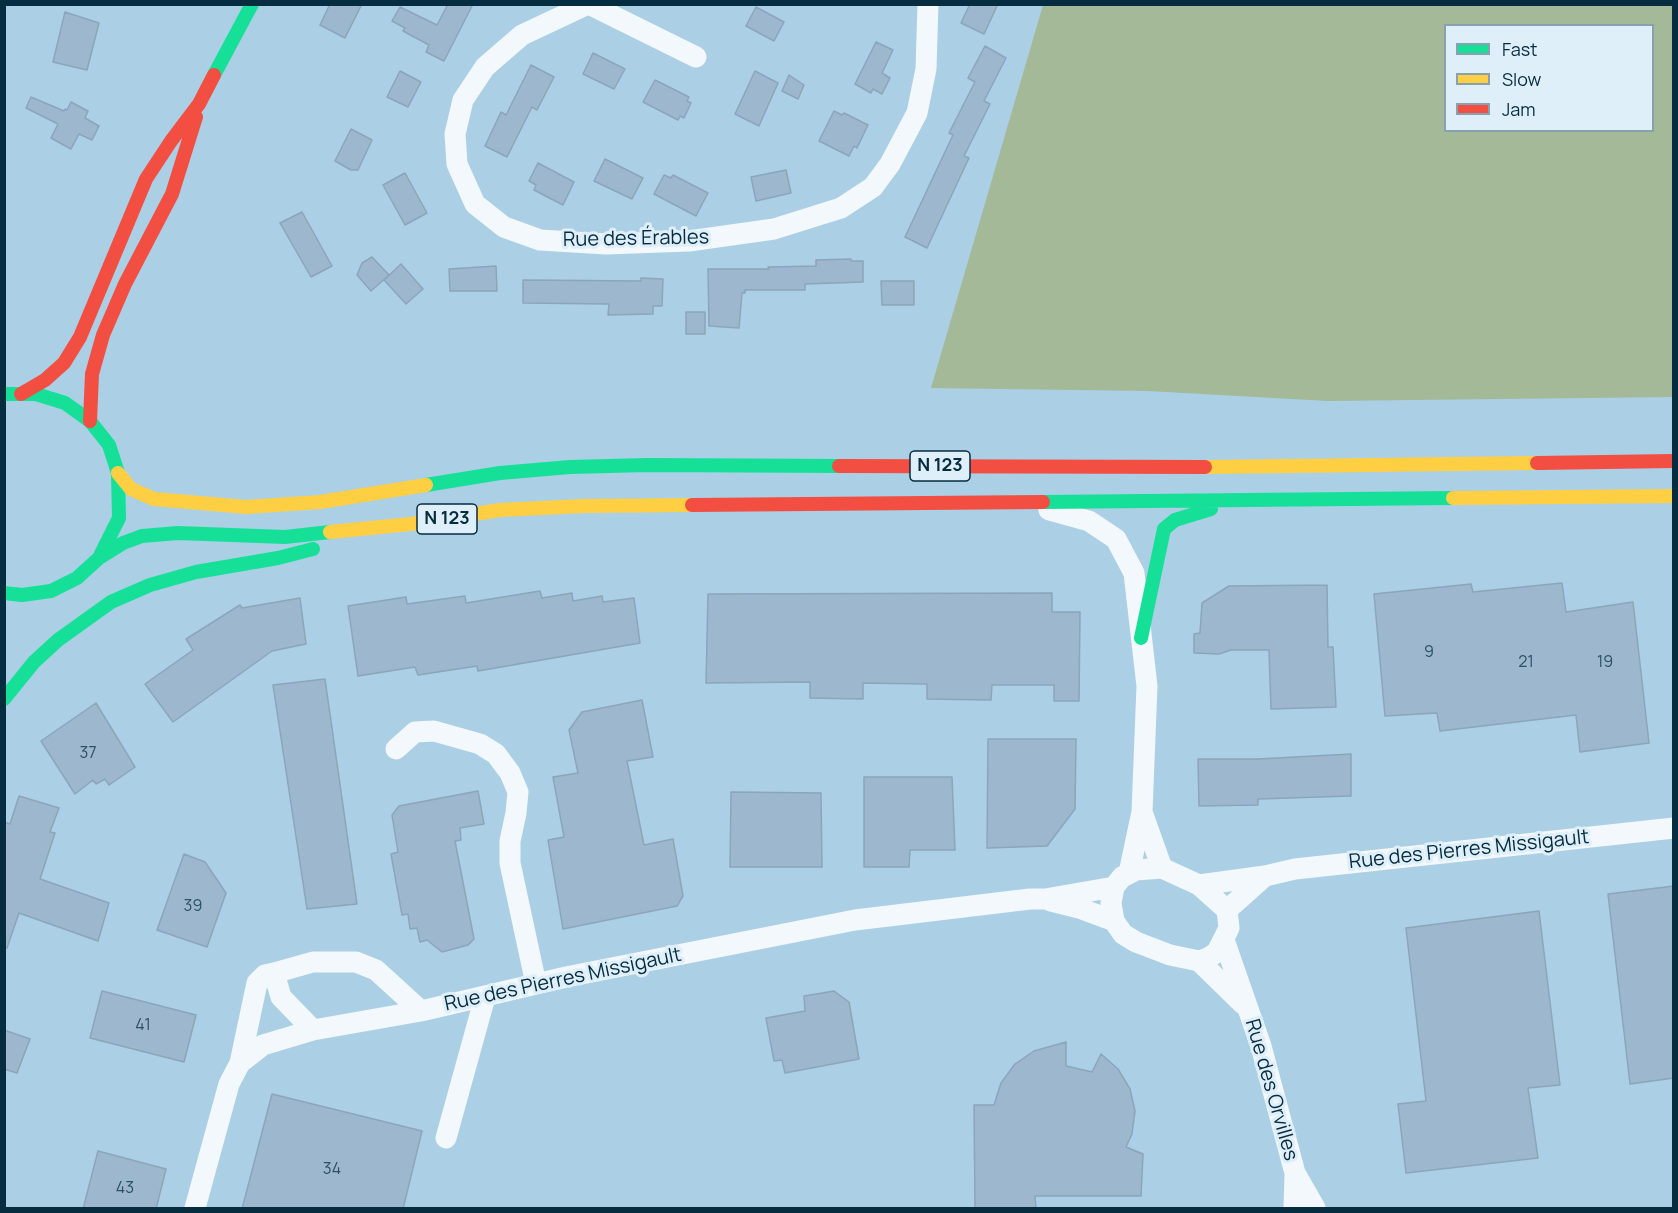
<!DOCTYPE html>
<html>
<head>
<meta charset="utf-8">
<style>
  body { margin:0 }
  #map { position:relative; width:1678px; height:1213px; overflow:hidden; background:#abcfe5; font-family:Manrope,sans-serif }
  canvas { display:block }
  .frame { position:absolute; inset:0; border:6px solid #052c3f; pointer-events:none }
  .legend { position:absolute; left:1444px; top:24px; width:210px; height:108px; box-sizing:border-box; background:#dfeff9; border:2px solid #88a1af; margin:0; padding:8px 10px; list-style:none; font-size:18px; color:#052c3f }
  .legend li { display:flex; align-items:center; gap:12px; height:30px }
  .legend b { width:30px; border:2px solid #88a1af }
</style>
</head>
<body>
<div id="map">
<canvas width="1678" height="1213"></canvas>
<div class="frame"></div>
<ul class="legend">
<li><b style="height:8px;background:#16e098"></b>Fast</li>
<li><b style="height:8px;background:#ffcf43"></b>Slow</li>
<li><b style="height:8px;background:#f24e42"></b>Jam</li>
</ul>
</div>
<script>
const g = document.querySelector('canvas').getContext('2d');
g.lineJoin = 'round';
function fill(path, color) { g.fillStyle = color; g.fill(path, 'evenodd'); }
const shape = rows => new Path2D(rows.map(r => 'M' + r).join(''));
function strokePath(path, color, width, dash) { g.strokeStyle = color; g.lineWidth = width; g.lineCap = dash ? 'butt' : 'round'; g.setLineDash(dash || []); g.stroke(path); }
function write(font, color, halo, rows, align = 'center') {
  g.font = font + ' Manrope,sans-serif'; g.lineWidth = 6; g.setLineDash([]); g.textBaseline = 'middle'; g.strokeStyle = halo; g.fillStyle = color; for (const [text, x, y, turn = 0] of rows) {
    g.save(); g.translate(x, y); g.rotate((+turn || 0) * Math.PI / 180); g.textAlign = isNaN(turn) ? turn : align; if (halo) g.strokeText(text, 0, 0); g.fillText(text, 0, 0); g.restore();
  }
}
const green = shape([
  [1043,5,1673,5,1673,397,1328,401,1148,391,931,388],
  [1446,26,1652,26,1652,130,1446,130]
]);
const building = shape([
  [330,4,362,4,345,38,320,25,330,4],
  [448,4,473,4,444,61,426,52,429,45,403,31,405,28,392,21,400,7,437,25,448,4],
  [970,4,998,4,984,34,961,23,970,4],
  [756,7,784,22,774,41,746,26,756,7],
  [65,12,99,23,87,70,53,62,65,12],
  [876,42,893,50,882,73,890,78,882,94,873,89,871,93,855,84,876,42],
  [985,46,1006,58,984,101,990,104,964,156,969,158,927,248,905,237,953,135,949,133,975,82,968,78,985,46],
  [593,53,625,69,614,89,583,74,593,53],
  [531,65,554,77,537,110,532,107,507,157,485,146,501,112,506,115,531,65],
  [400,71,421,82,408,107,387,97,400,71],
  [755,71,778,83,759,126,735,114,755,71],
  [789,75,804,85,798,99,782,91,789,75],
  [655,80,689,97,687,101,691,103,684,118,680,116,678,120,643,102,655,80],
  [31,97,64,111,65,109,67,110,71,102,88,111,85,118,99,126,92,140,79,134,71,149,51,138,58,124,26,108,31,97],
  [834,111,842,115,844,113,868,125,857,148,854,146,849,156,819,141,834,111],
  [351,129,372,140,358,170,351,170,335,161,351,129],
  [605,159,643,178,632,199,594,181,605,159],
  [538,163,574,182,563,205,534,190,536,185,529,181,538,163],
  [786,170,791,193,756,201,751,177,786,170],
  [405,173,427,213,405,225,383,185,405,173],
  [664,175,671,178,673,175,708,193,696,216,654,194,664,175],
  [302,212,332,266,311,277,280,223,302,212],
  [372,257,389,275,371,291,357,275,362,263,372,257],
  [851,259,851,261,863,261,863,282,805,284,805,290,745,290,745,293,742,293,739,328,709,326,708,269,769,269,768,267,816,266,816,260,851,259],
  [401,264,423,289,406,304,384,280,401,264],
  [496,266,497,291,450,291,449,269,496,266],
  [641,278,663,279,662,306,653,306,653,314,608,315,609,304,523,303,523,280,641,281,641,278],
  [881,281,914,281,914,305,882,305,881,281],
  [686,312,705,312,705,334,686,334,686,312],
  [1562,583,1566,612,1633,602,1649,743,1580,752,1576,715,1440,731,1437,713,1385,716,1374,594,1471,584,1473,592,1562,583],
  [1327,585,1328,647,1333,647,1336,707,1271,709,1269,650,1231,650,1219,654,1194,653,1194,634,1200,633,1202,603,1229,586,1327,585],
  [540,591,542,598,572,593,573,601,602,596,603,602,634,598,640,643,478,671,477,666,418,675,415,667,358,676,348,606,406,597,407,604,465,596,466,603,540,591],
  [1052,593,1052,612,1080,612,1079,701,1054,701,1054,685,992,685,991,700,927,699,927,684,863,683,863,699,810,698,810,682,706,683,708,594,1052,593],
  [300,598,306,644,272,651,173,722,145,684,193,650,186,639,240,605,242,608,300,598],
  [325,679,357,904,307,909,273,685,325,679],
  [642,700,653,757,627,761,644,845,673,839,683,896,677,906,563,929,548,840,564,837,553,777,578,773,569,730,582,712,642,700],
  [96,703,135,767,109,785,105,779,96,784,93,780,75,794,41,741,96,703],
  [988,739,1076,739,1075,809,1047,846,987,848,988,739],
  [1351,754,1351,796,1258,799,1258,805,1199,806,1198,759,1258,759,1351,754],
  [864,777,952,777,955,850,910,850,909,867,864,867,864,777],
  [478,791,484,824,460,828,461,840,455,841,474,939,468,945,442,952,427,940,420,942,417,928,410,929,408,914,402,915,391,854,398,852,392,815,399,806,478,791],
  [731,792,821,793,822,867,730,867,731,792],
  [19,796,59,808,50,832,55,833,40,879,109,903,98,941,19,913,7,948,4,948,4,822,10,824,19,796],
  [184,854,205,862,226,893,207,947,157,930,184,854],
  [1674,886,1674,1078,1630,1084,1608,894,1674,886],
  [1539,911,1560,1085,1528,1088,1538,1158,1406,1173,1398,1104,1426,1101,1406,928,1539,911],
  [102,991,196,1015,184,1062,90,1038,102,991],
  [834,991,849,1002,859,1059,785,1073,782,1060,774,1061,766,1018,805,1011,804,996,834,991],
  [4,1030,30,1039,17,1073,4,1069,4,1030],
  [1066,1042,1066,1066,1092,1072,1101,1054,1118,1069,1130,1089,1135,1111,1132,1134,1126,1147,1143,1154,1141,1196,1035,1196,1036,1209,975,1209,974,1105,994,1105,1001,1083,1015,1064,1034,1051,1066,1042],
  [272,1094,422,1131,403,1209,242,1209,272,1094],
  [98,1151,166,1169,156,1209,83,1209,98,1151]
]);
const street = shape([
  [588,4,522,35,485,67,463,100,455,134,457,164,475,204,504,227,540,240,606,244,689,241,774,229,841,208,873,187,890,164,917,113,926,69,928,4],
  [589,4,696,57],
  [1049,510,1089,521,1116,539,1134,573,1147,686,1142,812,1129,873],
  [396,749,415,732,434,731,480,744,496,754,510,773,518,792,516,813,510,841,510,863,536,984],
  [1142,812,1162,868,1199,885,1227,910,1229,928,1217,952,1208,958,1199,961,1170,955,1136,942,1123,934,1114,921,1111,903,1114,887,1122,877,1136,870,1162,868],
  [1199,885,1265,876,1295,869,1674,828],
  [1051,901,1079,908,1114,921],
  [1227,910,1265,876],
  [1224,940,1261,1046,1295,1173,1315,1208],
  [1199,961,1243,1004],
  [313,1030,281,997,274,973,313,962,356,962,376,970,421,1011],
  [240,1063,257,983,265,975,274,973],
  [446,1138,485,997],
  [195,1208,229,1084,240,1063,263,1045,313,1030,421,1011,566,977,855,920,1030,899,1045,899,1114,887],
  [1294,1208,1295,1174]
]);
const fast = shape([
  [214,75,252,4],
  [4,394,36,394,65,403,90,421,109,445,118,473,119,518,99,558],
  [426,485,500,473,570,467,648,465,839,466],
  [1043,502,1453,498],
  [4,593,22,595,51,591,77,578,99,558,123,543,142,536,178,533,285,537,330,532],
  [1141,638,1164,529,1175,520,1211,509],
  [4,699,34,662,58,640,111,602,150,585,196,572,278,558,313,549]
]);
const slow = shape([
  [1205,467,1537,463],
  [118,473,131,489,154,499,246,507,320,502,426,485],
  [1453,498,1674,496],
  [330,532,411,524,500,510,583,506,692,505]
]);
const jam = shape([
  [21,394,45,380,64,363,80,337,146,179,171,141,199,104,214,75],
  [90,421,92,374,103,335,125,284,172,194,196,117],
  [1537,463,1674,461],
  [839,466,1205,467],
  [692,505,1043,502]
]);
const numberNames = [
  ["9",1429,653],
  ["21",1526,663],
  ["19",1605,663],
  ["37",88,754],
  ["39",193,907],
  ["41",143,1026],
  ["34",332,1170],
  ["43",125,1189]
];
const shields = [
  [940,466,60],
  [447,519,60]
];
const shieldNames = [
  ["N 123",940,466],
  ["N 123",447,519]
];
const streetNames = [
  ["Rue des Érables",636,239,-1],
  ["Rue des Pierres Missigault",1469,850,-6],
  ["Rue des Pierres Missigault",563,980,-12],
  ["Rue des Orvilles",1271,1090,74]
];
fill(green, '#a3b998');
fill(building, '#9db7ce');
strokePath(building, '#8ba5bb', 1.5);
strokePath(street, '#f2f8fb', 21);
strokePath(fast, '#16e098', 14);
strokePath(slow, '#ffcf43', 14);
strokePath(jam, '#f24e42', 14);
write('16px', '#2c5064', null, numberNames);
for (const [x, y, w] of shields) { const box = new Path2D(); box.roundRect(x - w / 2, y - 15, w, 30, 4.5); g.fillStyle = '#dfeff9'; g.fill(box); strokePath(box, '#052c3f', 1.5); }
write('bold 18px', '#052c3f', null, shieldNames);
write('20px', '#052c3f', '#dfeff9', streetNames);
</script>
</body>
</html>
